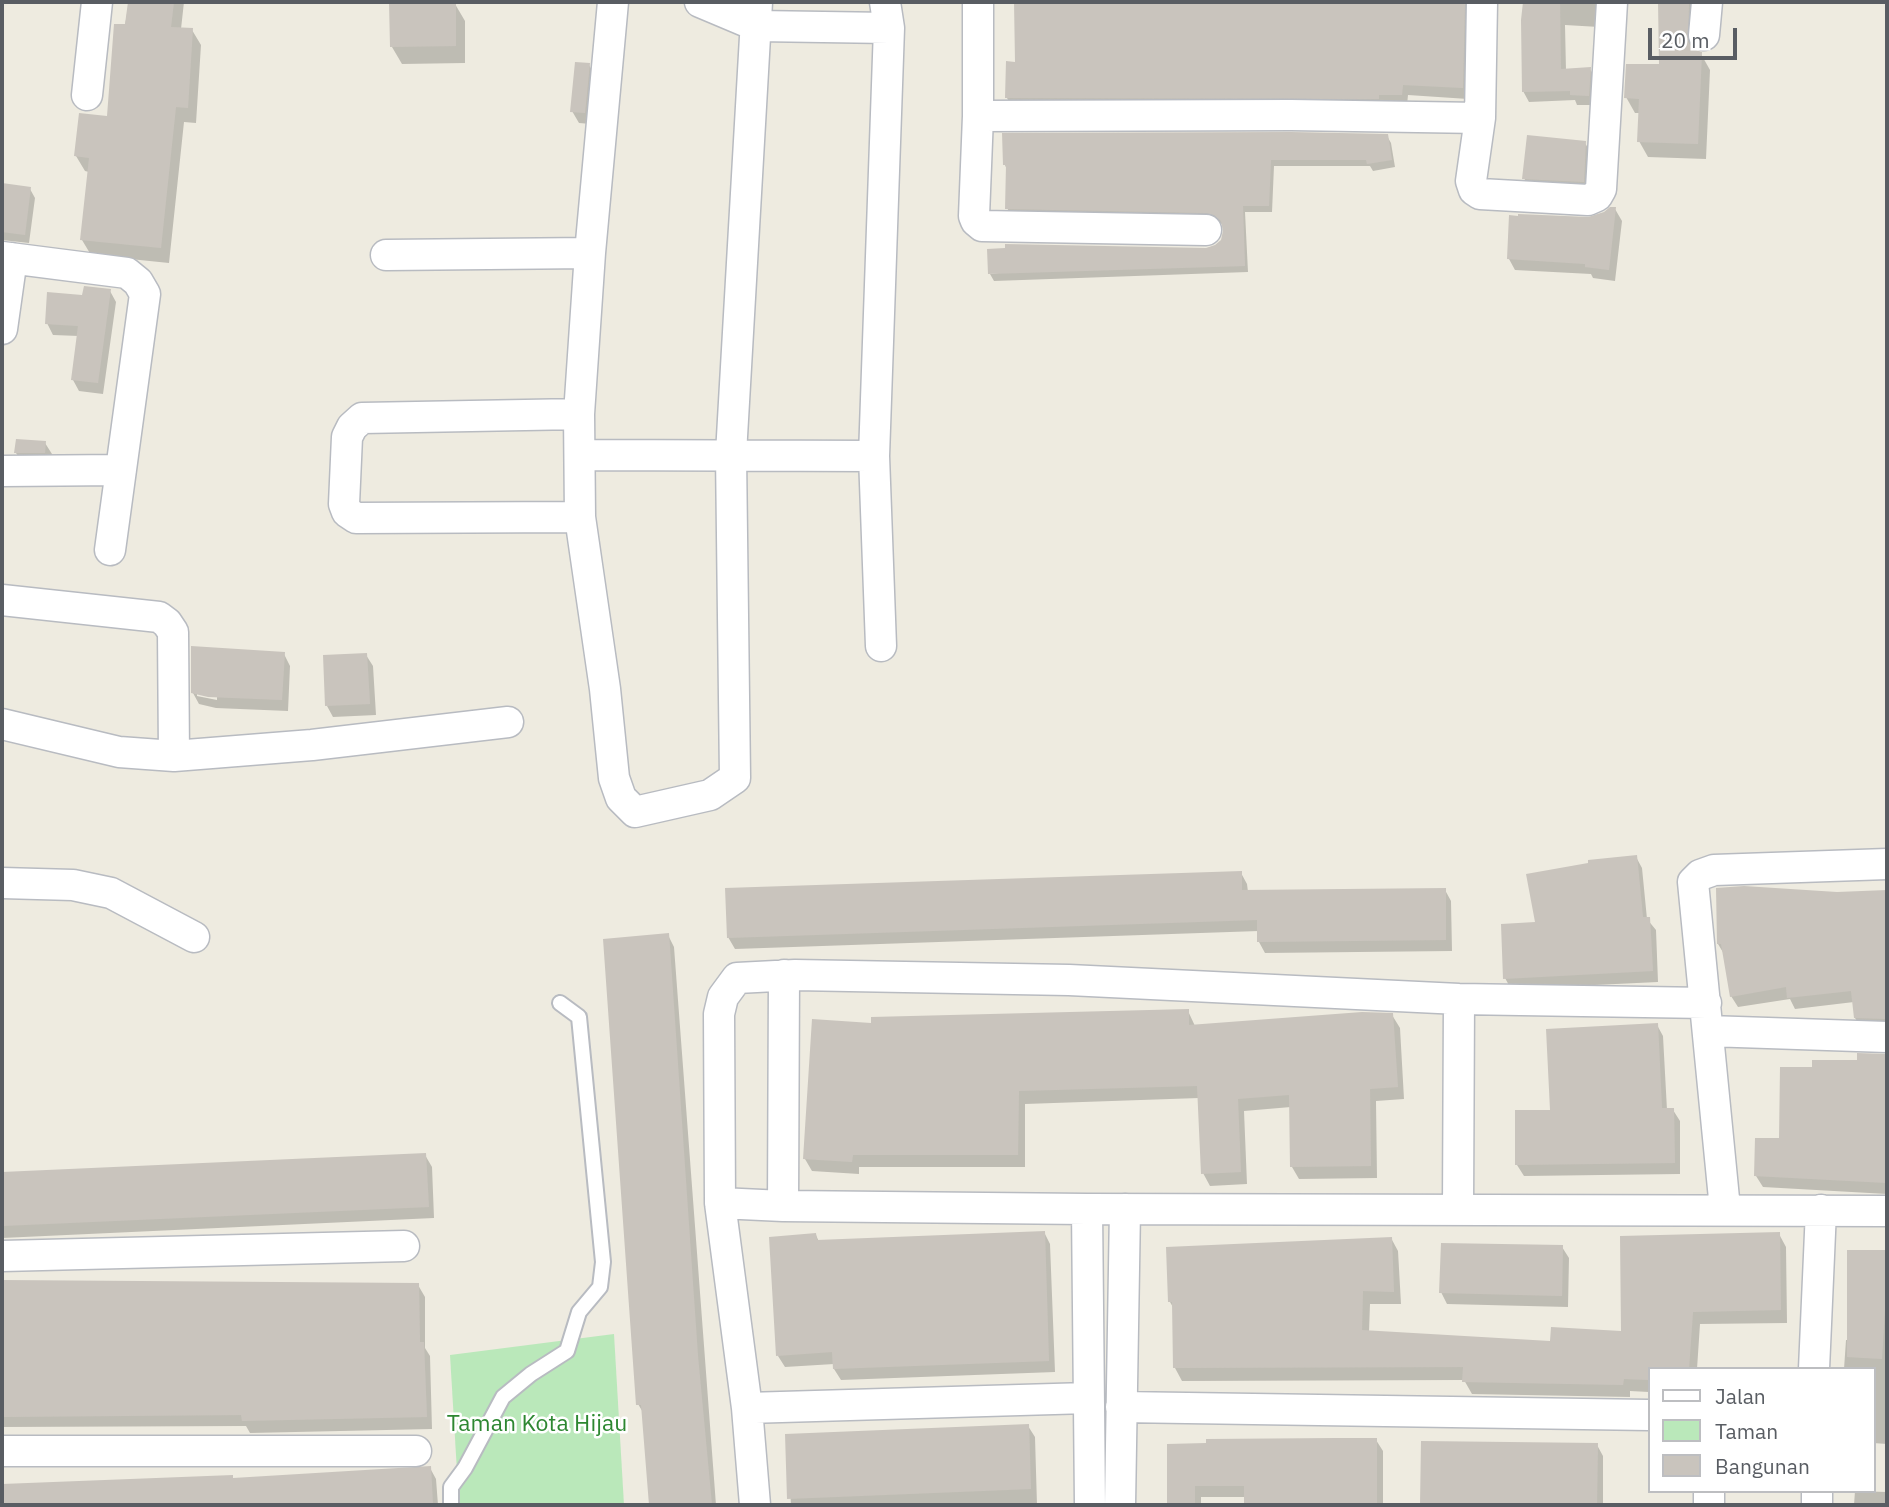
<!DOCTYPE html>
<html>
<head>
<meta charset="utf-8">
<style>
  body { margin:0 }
  #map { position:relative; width:1889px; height:1507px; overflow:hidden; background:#eeebe0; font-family:"IBM Plex Sans",sans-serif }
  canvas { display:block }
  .frame { position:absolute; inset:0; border:4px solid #595d63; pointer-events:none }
  .legend { position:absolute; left:1648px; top:1367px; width:228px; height:126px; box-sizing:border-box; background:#fff; border:2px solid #bdbec1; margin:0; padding:9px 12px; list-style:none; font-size:21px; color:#595d63 }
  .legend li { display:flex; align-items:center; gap:14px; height:35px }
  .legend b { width:35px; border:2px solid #bdbec1 }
  .scale { position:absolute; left:1648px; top:28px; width:89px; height:32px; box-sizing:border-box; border:4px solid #595d63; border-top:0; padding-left:9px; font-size:21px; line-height:24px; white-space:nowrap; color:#595d63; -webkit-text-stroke:5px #fff; paint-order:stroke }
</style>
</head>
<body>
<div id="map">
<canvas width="1889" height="1507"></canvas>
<div class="frame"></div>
<ul class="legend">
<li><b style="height:9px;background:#fff"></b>Jalan</li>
<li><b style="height:19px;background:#bae8ba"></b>Taman</li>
<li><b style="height:19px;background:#c9c4bd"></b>Bangunan</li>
</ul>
<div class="scale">20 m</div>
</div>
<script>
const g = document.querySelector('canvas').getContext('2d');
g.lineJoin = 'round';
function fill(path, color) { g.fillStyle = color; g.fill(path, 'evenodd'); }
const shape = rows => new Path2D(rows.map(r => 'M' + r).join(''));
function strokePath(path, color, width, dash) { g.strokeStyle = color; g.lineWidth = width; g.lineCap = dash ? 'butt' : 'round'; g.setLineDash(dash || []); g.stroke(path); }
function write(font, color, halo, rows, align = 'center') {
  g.font = font + ' "IBM Plex Sans",sans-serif'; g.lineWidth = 5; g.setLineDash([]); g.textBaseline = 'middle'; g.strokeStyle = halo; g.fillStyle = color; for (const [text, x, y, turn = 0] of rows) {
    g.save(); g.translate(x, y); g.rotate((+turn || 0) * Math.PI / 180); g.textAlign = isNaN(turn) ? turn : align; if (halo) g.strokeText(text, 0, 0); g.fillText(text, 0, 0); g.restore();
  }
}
const green = shape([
  [614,1334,624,1505,459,1505,450,1355]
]);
const shadow = shape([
  [129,2,184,2,181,29,192,30,201,45,196,123,184,122,169,263,91,255,82,240,89,172,85,171,76,156,109,118],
  [391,2,455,4,465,21,465,63,402,64,392,47],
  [1016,2,1469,2,1468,99,1408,95,1407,105,1013,109,1007,98,1017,63],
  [1525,2,1604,2,1599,27,1565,25,1566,71,1590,69,1596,79,1594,105,1577,105,1575,100,1529,102,1523,91,1523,21],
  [1660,2,1694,2,1699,12,1694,51,1701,54,1710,70,1706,159,1648,157,1639,141,1640,113,1635,113,1626,97,1661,66],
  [589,65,595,76,591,124,579,123,572,111],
  [1387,136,1391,143,1395,167,1373,171,1370,166,1274,166,1272,212,1245,212,1248,272,994,281,990,274,1206,249,1215,247,1222,241,1224,225,1211,219,1011,215,1007,208,1007,170,1005,165],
  [1585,143,1592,155,1590,193,1530,190,1524,178],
  [2,185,30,189,35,198,29,243,2,240],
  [1615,209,1622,221,1615,281,1593,278,1591,274,1515,270,1509,259,1588,219],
  [110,291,116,302,103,394,79,391,73,380,79,336,53,335,47,323,84,297],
  [45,443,52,454,51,464,23,464,16,453],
  [284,654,290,666,288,711,216,708,199,704,193,693],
  [197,692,217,697,217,700,197,696],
  [366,655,373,666,376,715,333,717,327,706],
  [1636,857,1642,868,1647,919,1656,930,1658,982,1511,989,1505,978,1537,924],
  [1241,873,1247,884,1248,892,1445,890,1451,901,1452,951,1265,953,1259,942,1259,931,735,949,728,937],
  [1887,892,1887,1027,1862,1029,1855,1018,1854,1002,1795,1009,1790,999,1738,1007,1731,996,1724,954,1718,944,1837,894],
  [668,935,674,947,716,1505,651,1505,644,1414,638,1404],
  [1188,1011,1195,1026,1392,1015,1400,1028,1404,1099,1376,1101,1377,1178,1299,1179,1292,1167,1291,1107,1244,1111,1247,1184,1210,1186,1203,1173,1199,1098,1025,1104,1025,1167,859,1167,859,1174,812,1171,805,1159,873,1024],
  [1657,1025,1663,1036,1667,1110,1673,1110,1680,1121,1680,1174,1524,1176,1517,1165,1552,1112],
  [1814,1061,1887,1062,1887,1194,1763,1187,1756,1176,1781,1140,1814,1069],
  [425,1155,432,1167,434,1218,2,1238,2,1174],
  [1044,1232,1050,1244,1055,1372,841,1380,834,1369,834,1364,785,1367,778,1356,816,1235,819,1242],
  [1779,1234,1786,1247,1787,1323,1700,1324,1697,1369,1649,1369,1649,1392,1630,1391,1630,1397,1472,1394,1464,1380,1182,1381,1175,1368,1174,1309,1170,1302,1391,1238,1398,1251,1401,1304,1370,1304,1369,1332,1552,1343,1623,1333],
  [1562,1247,1569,1258,1568,1307,1447,1304,1441,1292],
  [1848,1252,1887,1252,1887,1444,1873,1443,1873,1369,1844,1369,1846,1340,1849,1340],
  [2,1282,418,1285,425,1297,425,1348,430,1356,432,1429,250,1433,246,1426,2,1427],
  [1028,1426,1035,1437,1037,1505,791,1505,787,1436],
  [1376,1440,1383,1451,1383,1505,1246,1505,1246,1497,1201,1497,1201,1505,1169,1505,1168,1445],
  [1423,1443,1597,1445,1603,1456,1603,1505,1422,1505],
  [430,1468,436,1479,438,1505,2,1505,2,1486,232,1477,233,1480],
  [1855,1491,1887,1492,1887,1505,1854,1505]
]);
const building = shape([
  [128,2,174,2,171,27,193,28,188,108,176,107,161,248,80,240,89,158,74,156,79,113,107,116,114,24,125,24],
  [389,2,456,2,456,46,390,47],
  [1014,2,1465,2,1463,88,1403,85,1402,95,1379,95,1379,99,1005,98,1006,61,1015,62],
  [1523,2,1560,2,1561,69,1591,67,1589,96,1570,95,1570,91,1522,92,1521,20],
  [1658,2,1689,2,1688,42,1693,49,1702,52,1698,144,1637,142,1639,99,1624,98,1626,64,1659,64],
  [575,62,590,63,585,113,570,112],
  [1291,132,1388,134,1392,160,1367,164,1366,160,1271,160,1269,206,1243,206,1245,266,988,274,987,249,1005,248,1005,244,1206,248,1215,245,1221,240,1223,231,1221,221,1214,215,1206,213,1005,209,1006,165,1003,165,1002,133],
  [1527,135,1586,141,1584,182,1522,179],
  [2,183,31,187,25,235,2,232],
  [1610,207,1616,207,1609,270,1585,267,1585,264,1507,259,1509,215,1518,216,1518,214,1588,217,1604,212],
  [84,286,111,289,98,383,71,380,78,326,45,324,47,292,82,295],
  [16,439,46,441,45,453,14,453],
  [191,646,285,652,282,700,208,697,191,693],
  [367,653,370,704,325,706,323,655],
  [1637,855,1643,917,1650,917,1653,971,1503,979,1501,924,1535,922,1526,874,1588,863,1588,860],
  [1242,871,1242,890,1446,888,1446,940,1257,942,1257,920,727,938,725,888],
  [1744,886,1837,892,1887,890,1887,1019,1854,1018,1851,991,1787,998,1786,987,1730,997,1721,944,1717,944,1716,888],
  [669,933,698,1356,712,1505,649,1505,641,1405,636,1405,603,939],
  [1189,1009,1189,1025,1362,1012,1393,1013,1398,1087,1370,1089,1371,1166,1290,1167,1289,1095,1238,1099,1241,1172,1201,1174,1197,1086,1019,1091,1018,1155,853,1155,852,1162,803,1159,812,1019,871,1023,871,1017],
  [1658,1023,1662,1108,1674,1108,1675,1163,1515,1165,1515,1110,1550,1110,1546,1029],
  [1857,1053,1887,1054,1887,1183,1754,1176,1755,1138,1779,1138,1780,1067,1812,1067,1812,1060,1857,1060],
  [426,1153,429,1207,2,1226,2,1172],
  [1045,1231,1049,1361,833,1369,832,1352,776,1356,769,1237,816,1233,817,1240],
  [1780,1232,1781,1310,1693,1312,1689,1369,1649,1369,1649,1380,1624,1379,1623,1385,1462,1382,1463,1367,1173,1368,1172,1302,1168,1302,1166,1247,1392,1237,1394,1292,1363,1291,1362,1330,1550,1341,1551,1327,1621,1331,1620,1236],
  [1441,1243,1563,1245,1562,1296,1439,1293],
  [1847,1250,1887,1250,1887,1309,1885,1309,1882,1359,1847,1357],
  [2,1280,419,1283,420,1342,424,1342,427,1417,242,1421,241,1415,2,1417],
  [1029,1424,1031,1489,787,1499,785,1434],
  [1335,1438,1377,1438,1377,1505,1244,1505,1244,1486,1195,1486,1195,1505,1167,1505,1167,1444,1206,1443,1206,1439],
  [1421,1441,1598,1443,1597,1505,1420,1505],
  [431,1466,433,1505,2,1505,2,1484,233,1475,233,1478]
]);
const service = shape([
  [451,1505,451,1487,465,1468,503,1397,531,1374,567,1351,579,1312,600,1287,603,1262,579,1017,560,1003]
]);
const minor = shape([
  [613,2,590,253,579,414,580,517,605,689,614,778,621,798,635,812,710,795,735,778,731,454,757,2],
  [700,2,757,26,889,28],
  [978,2,978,116,974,216,976,221,982,226,1206,230],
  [1704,35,1707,2],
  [87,95,97,2],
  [978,116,1291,115,1480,118,1482,2],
  [1480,118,1471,181,1474,190,1480,194,1588,200,1597,196,1601,189,1612,2],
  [386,255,590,253],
  [2,257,127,273,138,282,145,294,110,550],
  [2,329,12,258],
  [579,414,362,418,352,427,347,437,344,504,347,512,356,518,580,517],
  [580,455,874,456],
  [2,471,121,470],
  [2,600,159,617,167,623,173,632,174,756],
  [881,646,874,456,889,28,885,2],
  [2,724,119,752,174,756,312,745,508,722],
  [2,883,73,885,111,893,194,937],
  [1708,1031,1887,1037],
  [720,1203,783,1206,1087,1209,1887,1211],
  [783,1206,784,975],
  [1087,1209,1090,1505],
  [1458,1209,1459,999],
  [1725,1209,1693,882,1700,875,1714,870,1887,864],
  [2,1256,404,1246],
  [1814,1369,1821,1210],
  [1121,1407,1649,1415],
  [747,1408,1088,1398],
  [2,1451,416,1451],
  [1817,1491,1817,1505],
  [755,1505,747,1408,720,1203,719,1014,723,997,737,978,795,975,1069,980,1459,999,1706,1003],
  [1120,1505,1125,1209],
  [1709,1505,1709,1491]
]);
const parkNames = [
  ["Taman Kota Hijau",537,1424]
];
fill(green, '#bae8ba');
fill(shadow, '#0003');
fill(building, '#c9c4bd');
strokePath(service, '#b8bbc1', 18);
strokePath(minor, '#b8bbc1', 33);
strokePath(service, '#fff', 14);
strokePath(minor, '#fff', 30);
write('23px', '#2d8731', '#fff', parkNames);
</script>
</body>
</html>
